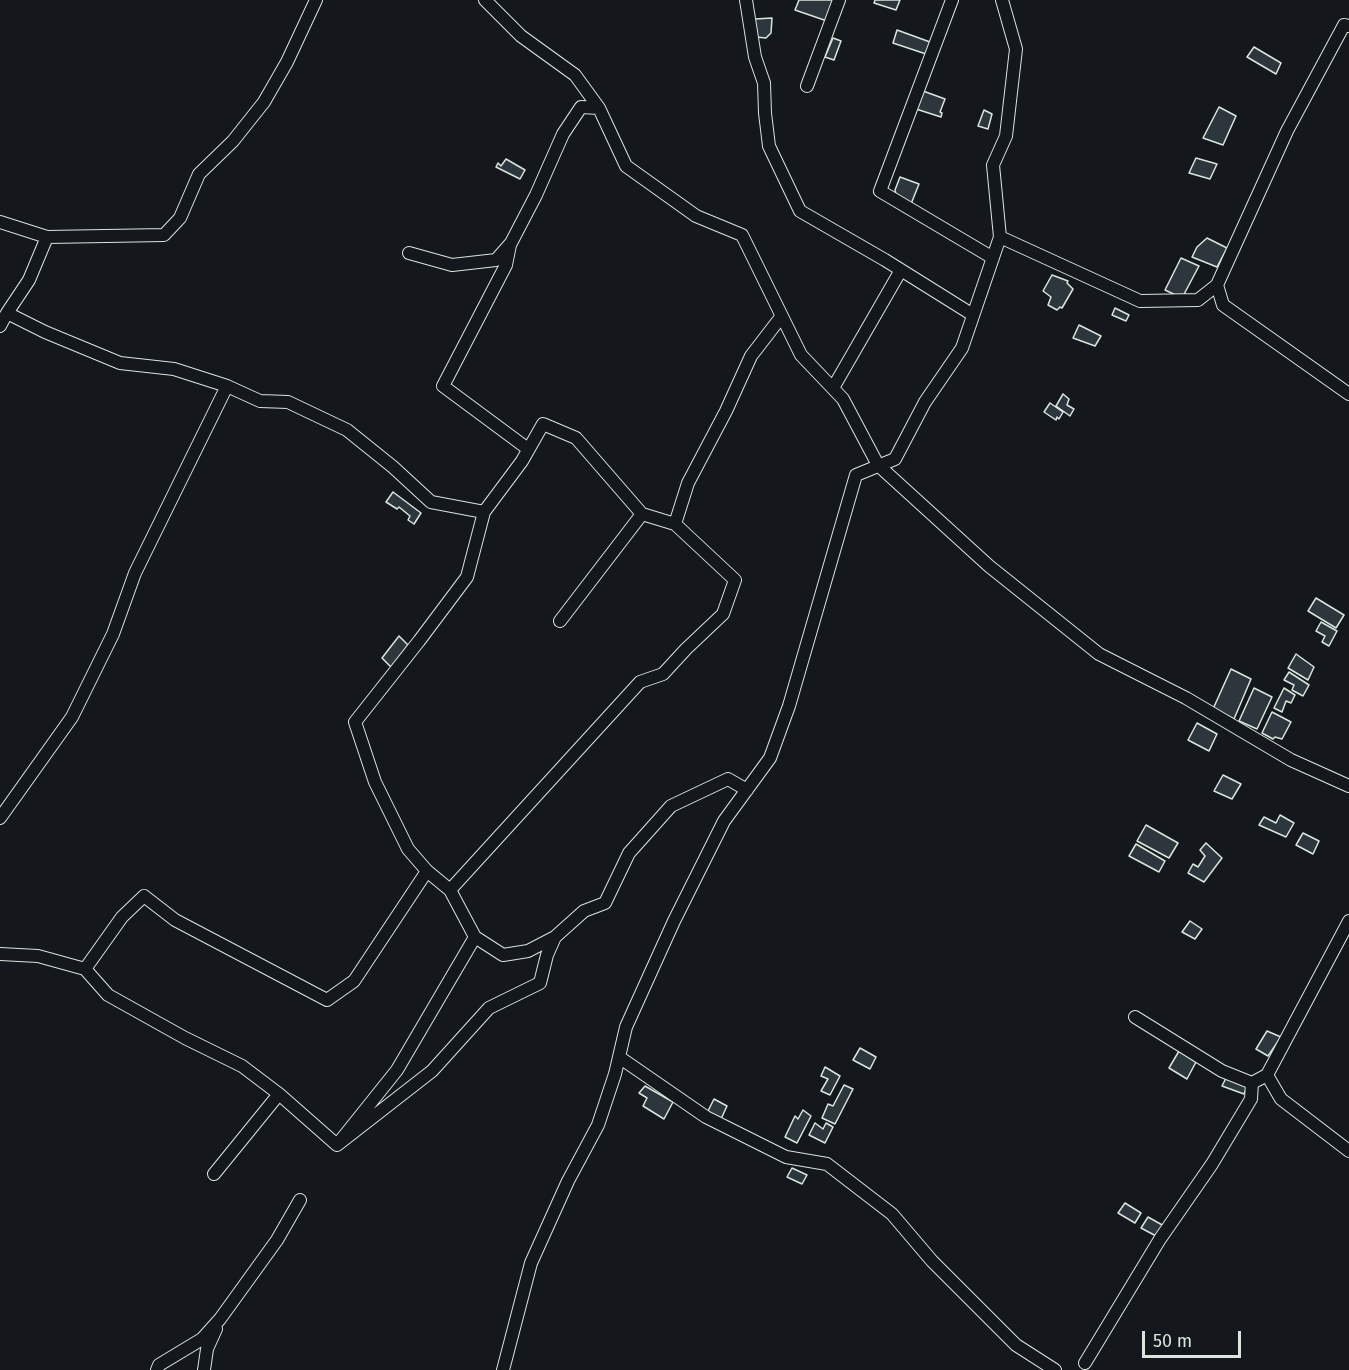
<!DOCTYPE html>
<html>
<head>
<meta charset="utf-8">
<style>
  body { margin:0 }
  #map { position:relative; width:1349px; height:1370px; overflow:hidden; background:#14181c; font-family:"Fira Sans",sans-serif }
  canvas { display:block }
  .scale { position:absolute; left:1142px; top:1331px; width:99px; height:27px; box-sizing:border-box; border:3px solid #d8e6dc; border-top:0; padding-left:8px; font-size:18px; line-height:21px; white-space:nowrap; color:#d8e6dc; -webkit-text-stroke:4px #14181c; paint-order:stroke }
</style>
</head>
<body>
<div id="map">
<canvas width="1349" height="1370"></canvas>
<div class="scale">50 m</div>
</div>
<script>
const g = document.querySelector('canvas').getContext('2d');
g.lineJoin = 'round';
function fill(path, color) { g.fillStyle = color; g.fill(path, 'evenodd'); }
const shape = rows => new Path2D(rows.map(r => 'M' + r).join(''));
function strokePath(path, color, width, dash) { g.strokeStyle = color; g.lineWidth = width; g.lineCap = dash ? 'butt' : 'round'; g.setLineDash(dash || []); g.stroke(path); }
const building = shape([
  [799,0,834,0,827,21,795,10,799,0],
  [875,0,900,0,896,10,874,3,875,0],
  [772,18,771,33,766,38,756,37,755,19,772,18],
  [897,30,930,42,926,54,893,43,897,30],
  [833,38,841,41,834,60,825,57,833,38],
  [1254,47,1281,63,1276,74,1247,57,1254,47],
  [923,91,945,99,940,112,942,113,941,117,916,109,923,91],
  [1219,107,1236,116,1223,145,1203,138,1219,107],
  [984,110,992,114,988,129,978,126,984,110],
  [1196,158,1217,164,1210,179,1189,173,1196,158],
  [506,159,525,170,520,179,496,167,498,163,501,166,506,159],
  [900,177,919,184,911,204,896,195,895,190,900,177],
  [1207,238,1227,248,1217,267,1192,257,1197,247,1207,238],
  [1181,258,1199,266,1182,298,1165,290,1181,258],
  [1052,275,1068,281,1067,283,1073,289,1062,308,1060,307,1057,310,1048,305,1051,297,1043,291,1052,275],
  [1115,308,1129,315,1126,321,1112,315,1115,308],
  [1079,325,1101,336,1095,346,1073,338,1079,325],
  [1063,394,1069,399,1067,405,1074,409,1070,416,1056,406,1063,394],
  [1050,403,1063,412,1059,419,1057,417,1056,420,1044,412,1050,403],
  [393,492,421,513,414,524,408,520,410,516,399,507,397,509,386,502,393,492],
  [1316,598,1344,615,1336,628,1308,611,1316,598],
  [1321,622,1337,631,1329,646,1322,642,1325,636,1316,631,1321,622],
  [399,636,408,645,391,667,382,658,399,636],
  [1296,654,1314,667,1308,680,1288,668,1296,654],
  [1231,669,1251,679,1234,719,1213,709,1231,669],
  [1289,672,1309,685,1303,696,1292,690,1294,685,1284,680,1289,672],
  [1254,688,1272,697,1257,729,1239,721,1254,688],
  [1284,688,1295,695,1291,703,1286,701,1282,712,1274,708,1284,688],
  [1272,712,1291,722,1282,739,1275,737,1273,739,1262,733,1272,712],
  [1197,723,1217,734,1209,751,1188,740,1197,723],
  [1223,775,1241,784,1232,799,1214,791,1223,775],
  [1280,815,1294,823,1286,837,1259,825,1264,817,1276,823,1280,815],
  [1146,825,1178,843,1169,858,1137,841,1146,825],
  [1303,833,1319,841,1313,854,1296,845,1303,833],
  [1206,843,1222,858,1204,882,1188,873,1193,864,1198,867,1205,856,1200,850,1206,843],
  [1136,844,1165,861,1159,872,1129,856,1136,844],
  [1190,921,1202,929,1195,939,1182,932,1190,921],
  [1267,1031,1281,1037,1268,1056,1256,1049,1267,1031],
  [860,1048,876,1057,870,1069,853,1060,860,1048],
  [1179,1051,1196,1062,1187,1079,1169,1068,1179,1051],
  [825,1067,840,1076,830,1095,821,1091,828,1079,821,1076,825,1067],
  [1226,1078,1247,1087,1244,1094,1222,1086,1226,1078],
  [844,1085,853,1089,835,1124,822,1118,828,1104,833,1106,844,1085],
  [645,1086,673,1102,664,1119,643,1106,647,1098,639,1093,645,1086],
  [714,1099,727,1106,721,1119,707,1113,714,1099],
  [803,1110,811,1116,797,1143,785,1137,795,1116,798,1119,803,1110],
  [815,1123,823,1129,826,1123,833,1127,825,1143,809,1135,815,1123],
  [792,1168,807,1175,802,1184,787,1177,792,1168],
  [1125,1203,1141,1213,1135,1223,1118,1213,1125,1203],
  [1148,1217,1164,1226,1158,1237,1141,1228,1148,1217]
]);
const minor = shape([
  [485,0,521,36,575,75,599,108,626,166,696,216,742,235,801,355,843,399,878,465,989,566,1099,654,1186,698,1291,760,1349,786],
  [746,0,755,57,764,83,765,113,769,146,800,211,885,260,973,315],
  [952,0,880,191,993,258],
  [807,86,839,0],
  [0,222,47,237,29,280,7,313,45,332,120,363,174,369,227,386,260,401,288,402,347,430,393,467,431,502,484,512],
  [47,237,164,235,180,218,199,174,233,141,264,102,287,62,316,0],
  [1000,237,1140,301,1198,300,1217,285,1287,131,1344,25,1349,26],
  [510,245,506,265,443,386,528,449],
  [409,253,452,265,496,260,511,243,536,195,563,134,581,107,599,108],
  [1217,285,1223,305,1349,394],
  [0,326,7,313],
  [833,388,901,270],
  [560,621,642,514],
  [0,818,72,717,113,634,135,573,227,386],
  [450,890,640,682,663,674,686,649,723,614,735,580,675,524,688,483,726,411,751,356,781,317],
  [555,937,528,951,503,955,475,937,450,890,427,871,408,849,375,782,355,722,419,641,467,577,484,512,522,461,543,424,576,438,642,514,675,524],
  [0,954,38,956,85,969,108,995,185,1038,242,1066,279,1094,214,1174],
  [85,969,122,917,144,896,175,920,327,1000,354,981,427,871],
  [1135,1017,1222,1071,1252,1083,1267,1075,1281,1099,1349,1151],
  [619,1057,706,1117,786,1157,827,1164,892,1214,932,1261,1016,1345,1055,1370],
  [1267,1075,1349,921],
  [279,1094,337,1145,397,1070,475,937],
  [337,1145,432,1071,489,1008,540,983,547,955,555,937,584,911,605,903,629,853,671,806,728,779,747,790],
  [1085,1363,1160,1239,1212,1164,1251,1099,1252,1083],
  [157,1370,159,1365,202,1339,220,1319,277,1240,300,1200],
  [204,1370,207,1349,216,1329],
  [503,1370,531,1263,568,1181,598,1125,615,1074,626,1027,674,921,724,821,770,758,789,706,856,475,895,459,925,402,962,348,1000,237,993,165,1006,136,1016,49,1002,0]
]);
fill(building, '#2c363c');
strokePath(building, '#d8e6dc', 1.5);
strokePath(minor, '#d8e6dc', 14);
strokePath(minor, '#14181c', 12);
</script>
</body>
</html>
